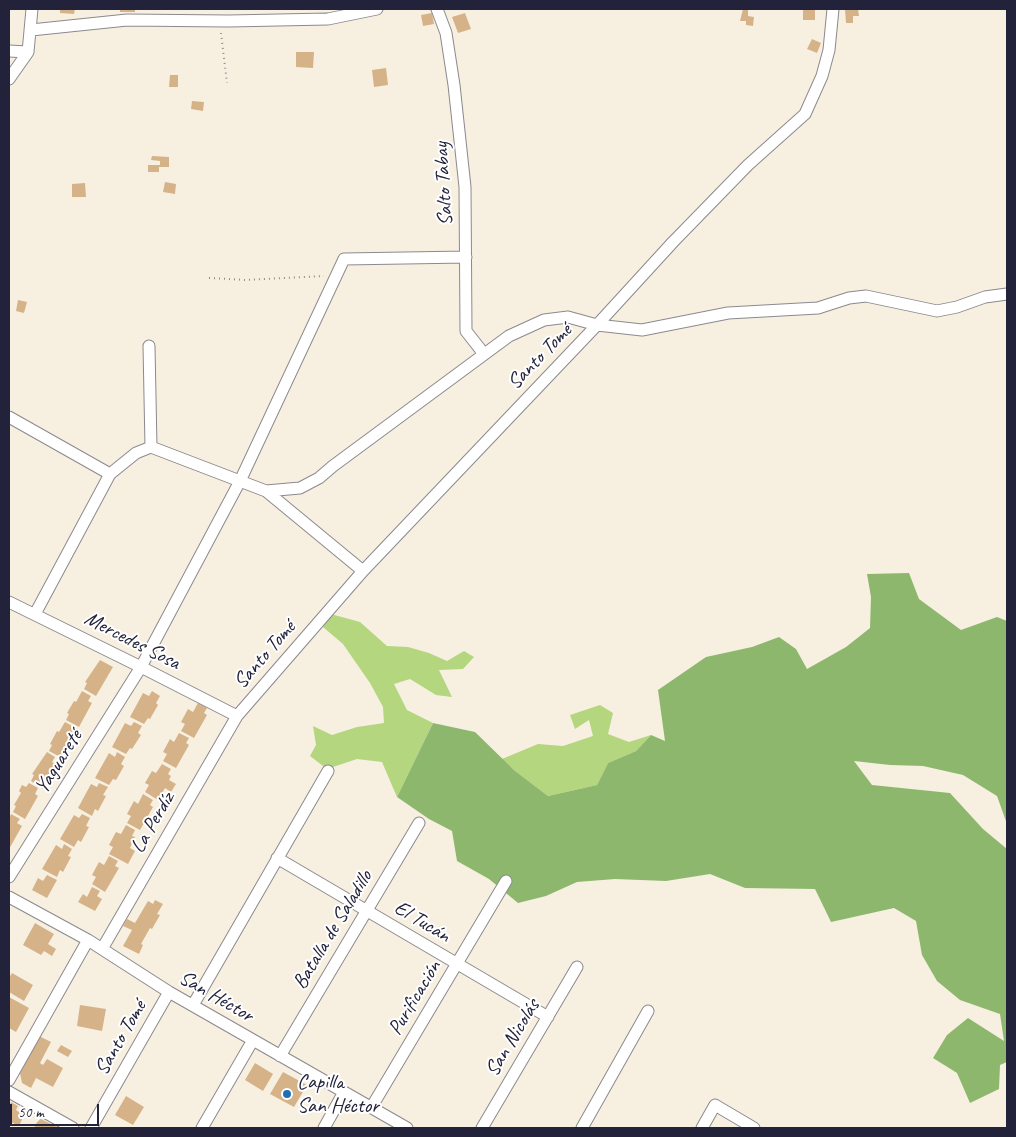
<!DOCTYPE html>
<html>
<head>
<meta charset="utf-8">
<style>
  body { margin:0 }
  #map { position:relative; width:1016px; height:1137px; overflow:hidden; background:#f7f0e1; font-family:Caveat,sans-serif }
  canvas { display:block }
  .frame { position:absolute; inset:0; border:10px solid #22223b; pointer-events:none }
  .scale { position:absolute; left:10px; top:1104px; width:89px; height:22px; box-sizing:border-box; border:2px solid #22223b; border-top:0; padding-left:6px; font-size:15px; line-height:18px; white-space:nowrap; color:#22223b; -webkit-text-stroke:4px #fff; paint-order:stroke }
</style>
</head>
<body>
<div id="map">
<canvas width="1016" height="1137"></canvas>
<div class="frame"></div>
<div class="scale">50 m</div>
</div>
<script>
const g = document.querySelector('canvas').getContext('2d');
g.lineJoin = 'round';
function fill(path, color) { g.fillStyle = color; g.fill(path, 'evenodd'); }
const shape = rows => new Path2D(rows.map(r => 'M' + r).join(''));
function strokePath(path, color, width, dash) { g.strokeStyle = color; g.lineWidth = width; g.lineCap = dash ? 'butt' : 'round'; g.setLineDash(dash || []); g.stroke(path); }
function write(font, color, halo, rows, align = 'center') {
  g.font = font + ' Caveat,sans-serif'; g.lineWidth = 4; g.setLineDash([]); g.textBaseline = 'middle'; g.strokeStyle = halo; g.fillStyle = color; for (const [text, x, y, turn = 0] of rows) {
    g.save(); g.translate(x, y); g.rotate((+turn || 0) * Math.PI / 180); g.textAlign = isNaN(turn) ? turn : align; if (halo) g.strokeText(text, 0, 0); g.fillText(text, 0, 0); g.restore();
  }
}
const green = shape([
  [327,613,360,622,387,646,408,647,429,653,447,661,464,651,474,657,463,669,439,670,452,697,436,695,410,679,394,684,407,710,433,723,397,797,382,762,357,759,327,769,310,756,316,745,313,726,332,735,357,727,384,723,383,707,370,683,343,644,323,627],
  [600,705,613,713,608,734,629,742,651,735,636,751,608,763,597,785,548,796,514,770,502,759,538,744,563,746,593,736,589,720,575,729,570,715]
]);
const forest = shape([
  [909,573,919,599,961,630,997,617,1007,621,1007,824,997,796,963,775,923,766,890,765,854,761,872,785,950,793,983,829,1007,849,1007,1062,1000,1065,999,1089,970,1103,957,1073,933,1058,947,1035,968,1018,1004,1041,1000,1014,960,1000,937,981,922,955,916,921,894,908,831,922,815,889,745,888,710,874,666,881,615,879,577,882,546,896,518,903,489,879,457,861,452,831,429,819,397,797,433,723,475,732,514,770,548,796,597,785,608,763,636,751,651,735,665,741,658,690,706,657,752,647,779,637,796,649,807,669,846,647,870,628,871,597,867,574]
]);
const building = shape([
  [60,9,75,9,74,14,60,13],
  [120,9,135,9,135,12,120,12],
  [743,9,748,10,748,16,754,17,753,26,746,25,746,21,740,21],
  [803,9,815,9,815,20,803,20],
  [845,9,858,9,859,16,853,16,853,23,846,23],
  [432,13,434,24,423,26,421,15],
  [465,13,471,29,458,33,452,17],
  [812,39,821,43,817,53,807,49],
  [296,52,314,52,313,68,296,67],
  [386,68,388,85,374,87,372,70],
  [170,75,178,75,178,87,169,87],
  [192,101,204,102,203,111,191,109],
  [152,156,169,157,169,167,159,167,159,172,148,172,148,165,160,165,160,161,151,160],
  [165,182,176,184,175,194,163,192],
  [85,183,86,197,72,197,72,184],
  [18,300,27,302,24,313,16,311],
  [100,660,113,667,96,696,84,689,87,683,85,682],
  [82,691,91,696,88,701,92,703,79,727,66,720,69,714,67,713,74,701,76,702],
  [152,691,160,696,156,703,158,705,150,719,148,718,144,724,130,717,143,693,149,696],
  [198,703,207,708,204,713,207,715,194,738,181,731,185,724,181,722,188,709,193,712],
  [65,722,78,729,62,758,49,751,52,745,50,744,57,731,59,732],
  [134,722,142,726,138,733,141,735,132,749,130,748,126,754,112,747,125,723,131,726],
  [179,733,189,738,186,743,189,745,176,768,163,761,167,754,163,752,170,739,174,742],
  [47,752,55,757,52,762,57,765,43,789,31,781,34,775,32,774],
  [117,752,125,757,121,764,124,766,116,780,113,779,109,785,95,778,109,753,115,757],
  [162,764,171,769,168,774,171,776,169,780,176,784,171,792,165,788,158,800,145,792,149,785,145,783,152,771,156,773],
  [29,783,38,788,35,794,38,796,25,819,13,812,16,806,14,805,21,793,19,791,22,785,26,787],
  [99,783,108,787,103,795,106,796,98,811,95,809,92,816,78,808,91,784,97,787],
  [143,794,153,800,150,805,153,807,140,830,127,823,131,816,127,814,134,801,138,804],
  [11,814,20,819,17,823,22,826,9,849,9,819],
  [82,814,90,818,86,826,89,827,81,842,78,840,74,847,60,839,74,815,79,818],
  [126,825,135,830,132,836,135,837,130,848,135,851,128,864,109,854,113,847,109,845,116,832,121,834],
  [64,844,72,849,68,856,71,857,63,872,60,870,57,877,42,869,56,845,62,849],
  [109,856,118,861,115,866,119,868,105,892,92,884,96,877,92,875,99,862,104,865],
  [47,875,57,880,47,898,32,890,38,878,43,881],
  [92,887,100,891,97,896,102,899,95,911,78,902,83,894,87,897],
  [155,900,163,904,157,914,160,915,152,929,150,928,141,944,143,945,139,954,123,946,132,930,123,926,127,919,135,923,148,901,153,904],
  [35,923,54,934,48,944,56,949,52,956,44,951,41,955,23,945],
  [12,973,33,985,24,1001,9,992,9,978],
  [9,997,29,1008,16,1032,9,1028],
  [80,1005,106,1009,102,1031,77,1026],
  [39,1036,51,1042,40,1063,43,1065,47,1059,63,1068,53,1087,36,1078,31,1088,22,1083,20,1073],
  [61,1045,72,1051,68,1057,57,1051],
  [255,1063,273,1074,263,1091,245,1080],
  [283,1072,307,1085,294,1107,270,1094],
  [126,1096,144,1107,133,1125,115,1115],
  [11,1102,18,1106,16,1110,24,1115,19,1126,9,1121,9,1106],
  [39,1118,59,1128,34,1128]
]);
const path = shape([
  [221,33,227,83],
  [209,278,246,280,324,276]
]);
const street = shape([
  [437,9,446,33,454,85,465,187,466,331,484,354],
  [31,30,127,20,229,21,328,19,377,9],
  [9,51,28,52],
  [9,79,28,52,32,9],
  [149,346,151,447],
  [9,417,110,474],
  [266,491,363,571],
  [9,602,141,667,237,716],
  [35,614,110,474,136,453,151,447,266,491,300,488,319,478,333,466,509,336,544,320,568,317,597,325,642,330,728,313,818,308,849,298,866,296,937,311,957,307,985,297,1007,294],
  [277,858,548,1017],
  [9,877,141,667,240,481,344,259,466,257],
  [9,897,88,940,169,992,407,1128],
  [102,949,237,716,363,571,597,325,673,242,748,165,805,114,822,76,829,50,833,9],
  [193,1005,328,771],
  [280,1056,419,823],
  [9,1080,88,940],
  [9,1092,73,1128],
  [371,1108,506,881],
  [91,1128,169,992],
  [202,1128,253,1040],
  [324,1128,344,1092],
  [482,1128,577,967],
  [582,1128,648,1011],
  [702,1128,715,1105,754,1128]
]);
const markers = [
  [287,1094,5,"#1f6fb2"]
];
const streetNames = [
  ["Salto Tabay",444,184,-93],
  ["Santo Tomé",540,357,-46],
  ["Mercedes Sosa",132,641,27],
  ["Santo Tomé",265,655,-49],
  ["Yaguareté",59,762,-58],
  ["La Perdíz",153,823,-60],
  ["El Tucán",422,922,31],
  ["Batalla de Saladillo",333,930,-59],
  ["San Héctor",216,997,30],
  ["Purificación",415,998,-59],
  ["Santo Tomé",121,1038,-60],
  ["San Nicolás",513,1038,-59]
];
const poiNames = [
  ["Capilla",297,1082],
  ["San Héctor",297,1106]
];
fill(green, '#b3d67f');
fill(forest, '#8eb76e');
fill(building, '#d6b289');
strokePath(street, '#8c898e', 13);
strokePath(path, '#8c898e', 2, [1, 4]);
strokePath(street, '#fff', 11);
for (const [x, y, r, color] of markers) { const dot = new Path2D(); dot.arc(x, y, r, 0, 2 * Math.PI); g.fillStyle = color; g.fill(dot); strokePath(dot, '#fff', 2); }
write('21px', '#22223b', '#fff', streetNames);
write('21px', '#22223b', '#fff', poiNames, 'left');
</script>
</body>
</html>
